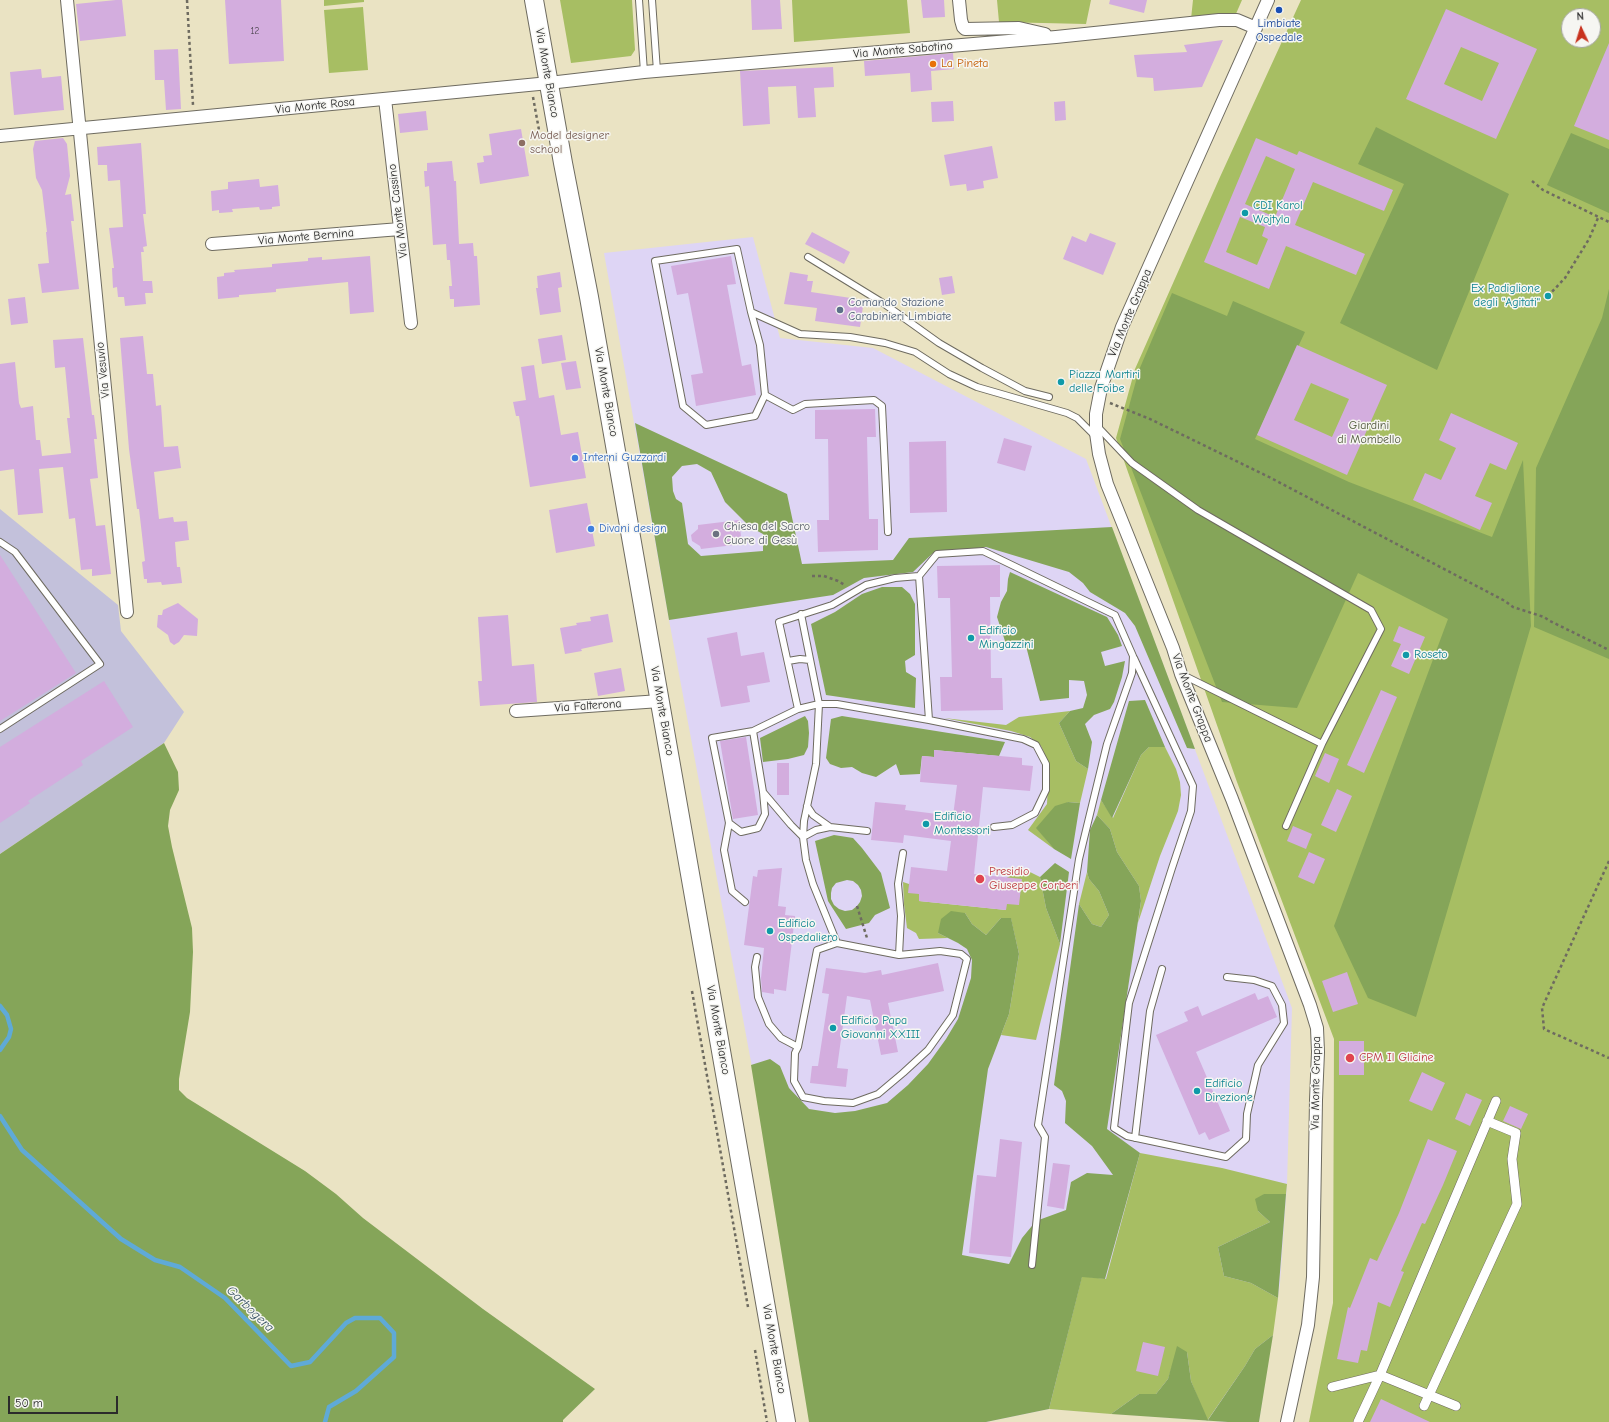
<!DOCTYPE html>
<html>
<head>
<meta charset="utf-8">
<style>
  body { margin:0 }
  #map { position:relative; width:1609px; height:1422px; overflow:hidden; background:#eae3c3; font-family:"Comic Neue",sans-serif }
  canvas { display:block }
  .north { position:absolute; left:1561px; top:8px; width:40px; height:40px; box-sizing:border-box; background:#f6f6f2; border:1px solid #a5a5a2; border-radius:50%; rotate:356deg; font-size:11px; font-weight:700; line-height:16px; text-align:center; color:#2b2b2b }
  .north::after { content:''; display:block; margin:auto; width:14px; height:18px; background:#c8321e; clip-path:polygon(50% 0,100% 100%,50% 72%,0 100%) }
  .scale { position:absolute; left:8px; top:1396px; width:110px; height:18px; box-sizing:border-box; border:2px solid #2b2b2b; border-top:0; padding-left:5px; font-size:12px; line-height:14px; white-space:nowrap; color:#2b2b2b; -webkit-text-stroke:3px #f6f6f2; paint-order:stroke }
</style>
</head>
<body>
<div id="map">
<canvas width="1609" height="1422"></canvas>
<div class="north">N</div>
<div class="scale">50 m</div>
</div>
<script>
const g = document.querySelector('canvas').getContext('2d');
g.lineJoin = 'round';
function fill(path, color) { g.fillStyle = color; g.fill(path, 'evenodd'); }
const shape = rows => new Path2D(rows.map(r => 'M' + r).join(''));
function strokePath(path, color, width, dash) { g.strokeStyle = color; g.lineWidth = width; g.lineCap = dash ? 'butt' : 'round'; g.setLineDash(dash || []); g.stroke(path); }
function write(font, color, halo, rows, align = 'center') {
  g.font = font + ' "Comic Neue",sans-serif'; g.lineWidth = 3; g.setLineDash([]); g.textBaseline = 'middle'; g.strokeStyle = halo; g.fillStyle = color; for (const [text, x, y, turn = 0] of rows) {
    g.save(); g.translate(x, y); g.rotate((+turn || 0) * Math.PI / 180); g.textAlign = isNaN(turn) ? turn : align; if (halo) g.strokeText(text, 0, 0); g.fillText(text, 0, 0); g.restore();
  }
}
const built = shape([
  [753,237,780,338,873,348,1086,459,1292,1008,1287,1184,1280,1283,1259,1422,1228,1422,1049,1409,986,1422,764,1132,669,620,604,253]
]);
const industrial = shape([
  [0,509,118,605,121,631,184,712,164,743,0,854]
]);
const green = shape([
  [324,0,364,0,364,2,324,6],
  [560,0,632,0,635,50,631,56,571,63],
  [792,0,907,0,910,33,794,42],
  [997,0,1091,0,1086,24,999,22],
  [1193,0,1242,0,1235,16,1191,19],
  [1301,0,1609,0,1609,1422,1309,1422,1333,1303,1334,1039,1237,782,1116,438,1135,369,1220,177],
  [1569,16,1593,16,1593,40,1569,40],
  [363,7,368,70,329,73,324,10],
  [1070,711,1059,723,1076,761,1088,769,1080,803,1068,802,1037,828,1054,849,1028,830,1047,804,1049,763,1041,746,1030,737,1011,731,944,718,1006,725,1019,717],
  [1149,747,1165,747,1176,769,1180,782,1181,795,1178,811,1160,856,1138,923,1141,901,1139,886,1117,852,1110,829,1097,815,1101,800,1113,818,1141,755],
  [1024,869,1040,877,1046,908,1060,944,1036,1040,1001,1035,1009,1014,1019,954,1011,919,1001,918,986,935,972,924,965,913,938,933,948,938,919,939,916,933,907,928,904,904,903,882,909,884,919,894,919,901,1006,910,1006,878],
  [1087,872,1089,879,1099,891,1109,915,1101,927,1092,924,1079,904],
  [1140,1153,1222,1168,1287,1184,1286,1194,1264,1194,1258,1211,1270,1222,1218,1247,1224,1276,1251,1283,1278,1298,1273,1335,1255,1349,1245,1366,1207,1421,1191,1381,1187,1352,1172,1367,1168,1379,1156,1394,1139,1394,1111,1414,1049,1409,1082,1276,1106,1279]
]);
const forest = shape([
  [1376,127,1509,194,1437,370,1340,323,1404,184,1358,164],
  [1571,133,1609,149,1609,213,1547,185],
  [1609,289,1609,659,1534,627,1536,468,1602,318],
  [1172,293,1227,316,1233,301,1305,332,1255,439,1349,482,1492,537,1523,460,1531,626,1416,1017,1368,998,1334,926,1448,619,1358,573,1297,708,1222,702,1120,439,1139,370],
  [635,423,787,494,802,564,893,560,909,538,1112,527,1195,749,1187,748,1135,626,1125,613,1090,592,1083,583,1069,572,986,547,933,553,913,572,864,578,833,595,669,620],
  [697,464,711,472,725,502,750,527,763,534,763,551,701,556,688,544,682,503,676,499,673,491,672,477,682,466],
  [1010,572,1107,617,1118,635,1122,646,1101,652,1105,666,1125,661,1122,677,1114,702,1110,709,1094,715,1085,724,1092,742,1088,769,1076,761,1059,723,1070,711,1083,708,1087,695,1084,681,1069,680,1069,698,1040,701,1025,642,1006,644,997,617,1001,602,1007,591,1008,579],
  [882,587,902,587,910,594,915,604,915,655,905,661,906,672,916,678,915,708,826,695,811,624,835,612,862,594],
  [1145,700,1165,747,1149,747,1141,755,1112,818,1101,800,1129,701],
  [805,716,808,721,809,733,808,747,804,755,788,759,763,762,760,738],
  [842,716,1005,742,999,756,934,750,934,757,922,756,920,774,900,775,896,764,876,777,862,773,852,767,841,768,830,764,826,758,831,719],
  [164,743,178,772,179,790,170,810,168,826,172,847,192,928,193,952,190,1012,179,1079,179,1090,187,1098,305,1171,336,1194,363,1218,483,1309,595,1389,563,1420,563,1422,0,1422,0,854],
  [1068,802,1080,803,1071,859,1054,849,1036,828,1055,806],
  [1097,815,1110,829,1117,852,1139,886,1141,901,1107,1129,1140,1153,1105,1279,1082,1277,1049,1409,986,1422,809,1422,751,1065,770,1059,780,1066,789,1088,809,1109,835,1113,855,1111,887,1103,908,1085,928,1064,946,1039,958,1019,971,978,972,960,967,949,958,943,938,933,941,919,951,911,965,913,972,924,986,935,1001,918,1011,918,1019,954,1009,1014,988,1069,962,1255,1009,1264,1022,1238,1036,1221,1066,1210,1071,1182,1087,1173,1113,1175,1092,1146,1065,1123,1066,1101,1062,1091,1054,1085,1079,904,1092,924,1101,927,1109,915,1099,891,1089,879,1087,872,1090,830],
  [834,835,853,838,862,848,881,873,890,908,875,915,869,923,846,929,828,901,815,841],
  [847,880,853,881,858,885,861,890,862,896,860,902,857,906,852,910,845,911,839,909,834,905,831,899,831,893,832,888,836,883],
  [1055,863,1069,872,1060,944,1046,908,1040,877],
  [1264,1194,1286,1194,1278,1298,1251,1283,1224,1276,1218,1247,1270,1222,1258,1211,1255,1199],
  [1273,1335,1259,1422,1228,1422,1111,1414,1139,1394,1156,1394,1168,1379,1177,1346,1187,1352,1191,1381,1208,1420,1245,1366,1255,1349]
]);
const stream = shape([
  [0,1006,7,1015,11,1029,9,1037,0,1050],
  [0,1116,22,1150,121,1239,155,1260,180,1267,225,1298,291,1366,310,1362,346,1323,355,1318,380,1318,394,1333,394,1357,356,1391,329,1407,325,1422]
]);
const building = shape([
  [116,0,122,0,126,36,80,41,76,4],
  [225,0,281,0,284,61,229,64],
  [751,0,780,0,782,29,752,30],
  [921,0,944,0,945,17,923,18],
  [1110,0,1147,0,1144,13,1109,4],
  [1446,9,1537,49,1496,139,1406,99],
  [1461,47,1499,63,1482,101,1444,84],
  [1223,40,1202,87,1154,91,1153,78,1137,77,1134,55,1187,52,1184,45],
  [1609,43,1609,140,1574,126],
  [178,49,181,109,166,110,164,80,155,80,154,50],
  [953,53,954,69,931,71,932,90,911,92,910,73,865,76,864,61],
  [833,67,834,87,814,88,816,117,798,118,796,86,768,87,770,124,743,126,740,71],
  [41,69,42,78,61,76,64,110,14,115,10,72],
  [953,101,954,121,932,122,931,102],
  [1065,101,1066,120,1055,121,1054,102],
  [426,111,428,130,400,133,398,114],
  [521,129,529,176,480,184,477,163,484,162,483,156,492,155,489,134],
  [63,138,67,144,70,176,65,195,71,194,74,221,71,221,79,289,42,293,38,264,49,263,46,232,47,232,42,190,36,178,33,149,35,141],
  [1256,138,1297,155,1299,151,1393,190,1384,211,1313,182,1295,225,1365,254,1356,275,1286,246,1269,289,1204,262],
  [1266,156,1295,169,1275,217,1245,204],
  [1240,217,1265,227,1262,236,1268,239,1257,265,1226,252],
  [141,143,146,214,143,214,147,246,143,247,144,252,141,252,143,281,152,281,153,293,145,293,146,304,125,306,124,297,118,297,117,287,113,288,112,268,114,268,109,228,123,227,120,180,108,181,107,165,98,165,97,147],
  [992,146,998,178,983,181,984,188,967,191,966,184,950,186,944,155],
  [452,161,454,181,456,181,459,244,473,243,474,256,477,256,480,305,454,307,454,299,450,299,449,286,452,286,450,260,447,260,446,244,433,245,429,186,425,187,424,171,427,171,427,163],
  [259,179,260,187,278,185,280,206,272,207,272,209,260,210,259,207,232,209,233,212,219,213,219,210,212,211,211,191,228,189,228,182],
  [812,232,850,252,844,264,805,244],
  [1090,233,1116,243,1103,275,1063,259,1072,236,1086,242],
  [370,256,374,312,350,314,348,282,276,289,276,292,239,295,239,297,218,299,217,277,224,276,224,273,235,272,234,270,272,267,272,264,308,261,308,258,322,257,322,260],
  [731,256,736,284,727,285,742,366,751,364,756,395,696,406,691,375,703,373,688,293,677,295,671,266],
  [560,272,562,287,558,288,561,312,540,315,536,288,538,288,537,276],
  [790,272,808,275,807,281,813,281,811,292,864,300,860,327,815,321,817,308,784,304],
  [952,276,955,293,942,295,939,278],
  [25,297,28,323,11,325,8,299],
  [562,335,566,360,542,364,538,339],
  [143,336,147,374,153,374,156,406,161,405,164,447,178,446,181,468,154,472,159,519,173,517,174,522,187,521,189,540,175,542,177,567,180,567,182,583,162,585,161,582,147,583,147,579,144,579,142,562,145,561,139,509,137,509,129,449,120,338],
  [83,338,92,415,94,415,97,439,94,439,98,478,90,479,96,526,105,525,111,574,92,576,92,569,81,570,75,518,69,519,63,467,39,469,43,513,18,515,14,469,0,471,0,364,15,362,19,403,21,408,33,406,36,440,40,440,42,456,71,453,67,418,70,418,65,367,55,368,53,340],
  [1297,345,1387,385,1347,475,1257,435],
  [1311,383,1349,399,1332,437,1294,420],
  [576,361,581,388,566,390,561,363],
  [534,365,539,398,554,395,561,435,578,432,586,478,530,487,519,416,516,416,513,402,526,400,521,367],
  [875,409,876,437,867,437,869,519,878,519,878,550,818,552,817,520,829,520,828,439,815,439,815,410],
  [1451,413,1518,443,1506,470,1490,463,1475,496,1492,503,1480,530,1413,500,1425,473,1441,480,1456,448,1439,440],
  [1004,438,1032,446,1025,471,997,463],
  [946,441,947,512,910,513,909,442],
  [587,503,595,546,556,553,549,510],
  [739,520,742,544,701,549,700,546,692,541,691,535,698,529,698,525],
  [0,555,76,673,0,721],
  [1000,565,1000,597,990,597,991,678,1002,678,1003,710,941,711,940,677,952,677,950,598,938,598,937,566],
  [178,603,198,619,197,636,184,635,179,642,174,645,170,642,168,635,157,627,158,615,162,615,163,610],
  [608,614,613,642,581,649,582,651,565,654,560,628,577,625,576,623,591,621,590,617],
  [508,615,512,666,534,664,537,702,480,706,478,681,482,681,478,617],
  [1399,626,1425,637,1409,674,1391,666,1401,644,1393,641],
  [737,632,741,656,764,652,770,682,747,686,750,702,721,707,707,638],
  [621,668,625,691,598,696,594,673],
  [104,681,133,727,81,761,83,765,28,801,30,803,0,823,0,747],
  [1381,690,1397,697,1364,773,1347,765],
  [746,737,758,815,733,819,720,741],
  [934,750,1022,758,1022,765,1033,766,1030,791,983,787,974,874,1022,879,1019,905,1007,904,1006,910,919,901,919,894,908,893,911,867,947,871,951,841,904,835,903,843,871,840,875,802,906,805,905,810,953,816,957,785,920,782,922,756,934,757],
  [1325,753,1339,759,1329,783,1315,776],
  [777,763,789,763,789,795,777,795],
  [1337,789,1352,796,1336,832,1321,825],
  [1293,826,1312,834,1306,849,1287,841],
  [1309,852,1325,859,1314,884,1298,877],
  [782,868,778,906,786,907,785,915,795,916,786,991,774,989,774,994,762,992,761,978,764,948,744,945,753,876,757,877,758,870],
  [938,963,944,991,888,1003,898,1052,881,1055,870,1000,847,996,837,1068,848,1069,846,1087,810,1083,812,1066,818,1066,829,994,822,993,826,968,865,973,881,970,882,975],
  [1347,972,1358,1004,1333,1012,1322,981],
  [1255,993,1258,1000,1268,996,1277,1017,1196,1052,1230,1131,1209,1140,1205,1132,1199,1135,1156,1035,1188,1021,1184,1012,1198,1006,1202,1016],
  [1339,1041,1364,1041,1364,1075,1339,1075],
  [1422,1072,1445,1083,1432,1111,1409,1101],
  [1466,1093,1482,1100,1470,1126,1455,1119],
  [1510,1106,1528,1114,1521,1129,1503,1121],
  [1000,1139,1022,1142,1011,1257,969,1253,977,1175,996,1177],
  [1428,1139,1457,1151,1443,1185,1425,1224,1422,1223,1401,1271,1404,1272,1390,1307,1378,1302,1367,1351,1361,1350,1358,1363,1337,1359,1348,1307,1350,1308,1370,1258,1377,1261,1399,1213],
  [1053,1163,1070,1165,1064,1209,1047,1206],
  [1143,1342,1165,1347,1158,1376,1136,1371],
  [1381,1399,1430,1422,1370,1422]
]);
const path = shape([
  [187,0,193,105],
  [533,97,539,130],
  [1532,181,1543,190,1609,222],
  [1548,296,1565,278,1589,239,1598,218],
  [1110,403,1150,419,1269,477,1505,601,1513,607,1544,617,1550,621,1609,650],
  [812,576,824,576,838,581,845,585],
  [1609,861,1542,1008,1544,1029,1609,1058],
  [857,906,867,938],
  [692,991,748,1307],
  [755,1350,767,1422]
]);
const service = shape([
  [639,0,644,72],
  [652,0,657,71],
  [808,257,883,303,939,343,982,368,1025,391,1049,397],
  [751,312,760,345,765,395,755,416,706,425,683,406,655,261,737,249,751,312,800,334,850,337,885,343,915,352,949,374,977,387,1067,413,1077,418,1095,436],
  [765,395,793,410,805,404,874,400,882,406,888,532],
  [1097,426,1132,463,1198,510,1371,610,1381,629,1322,744,1183,675],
  [0,542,15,552,100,664,0,729],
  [919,576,929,720],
  [801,614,819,704,816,764,804,821,803,837,806,860,813,884,837,943],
  [1134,658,1193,786,1191,811,1172,868,1129,1003,1114,1128,1127,1136,1226,1157,1246,1139,1247,1114,1258,1065,1284,1023,1282,1005,1272,986,1254,980,1227,977],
  [788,661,800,659,810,660],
  [798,709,779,622,832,605,866,585,895,578,919,576,937,554,983,551,1115,615,1133,656,1132,673,1107,744,1079,859,1038,1125,1045,1137,1032,1265],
  [753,731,798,709,819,704,837,704,929,720,1023,739,1036,745,1046,764,1046,790,1035,813,1012,825,994,827],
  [729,823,741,832,758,828,765,814,763,792],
  [1286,826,1322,744],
  [830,827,867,831],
  [745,902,732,891,724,850,729,823,712,738,753,731,763,792,791,825,803,837,816,830,830,827,813,815,807,806],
  [837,943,899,955,940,951,961,954,967,959,953,1015,928,1050,903,1073,878,1094,853,1103,824,1101,803,1097,794,1081,795,1053,798,1047,817,950,837,943],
  [899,955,901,916,898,884,903,853],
  [757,957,755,967,758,997,769,1024,781,1038,798,1047],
  [1135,1138,1150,1011,1162,969]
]);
const pedestrian = shape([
  [1332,1387,1380,1375,1456,1406],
  [1424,1406,1517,1204,1512,1159,1516,1133,1487,1121],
  [1358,1422,1380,1375,1496,1101]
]);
const minor = shape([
  [67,0,127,612],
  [959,0,961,20,963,27,965,29,1019,28,1045,34],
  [1268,0,1122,327,1101,388,1096,414,1096,433,1099,454,1107,484,1173,648,1181,674,1232,799,1310,1005,1317,1028,1318,1052,1316,1100,1313,1277,1308,1325,1287,1422],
  [385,99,411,323],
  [0,136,549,83,644,72,1056,37,1219,20,1237,20,1256,28],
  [212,244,400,229],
  [516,711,660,701]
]);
const primary = shape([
  [534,0,563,163,589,297,786,1422]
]);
const markers = [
  [1279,10,4,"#1a4fb4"],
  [933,64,4,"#e8710a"],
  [522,143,4,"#8d6e63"],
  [1245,213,4,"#0f9aa8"],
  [1548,296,4,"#0f9aa8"],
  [840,310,4,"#5c6f8a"],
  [1061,382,4,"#0f9aa8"],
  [575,458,4,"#3f7fe0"],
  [591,529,4,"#3f7fe0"],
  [716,534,4,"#6b7280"],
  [971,638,4,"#0f9aa8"],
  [1406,655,4,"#0f9aa8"],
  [926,824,4,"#0f9aa8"],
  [980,879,5,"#e0444e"],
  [770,931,4,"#0f9aa8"],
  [833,1028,4,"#0f9aa8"],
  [1350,1058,5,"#e0444e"],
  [1197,1091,4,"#0f9aa8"]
];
const numberNames = [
  ["12",255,31]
];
const transitNames = [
  ["Limbiate",1279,24],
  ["Ospedale",1279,38]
];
const streetNames = [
  ["Via Monte Sabotino",903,50,-5],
  ["Via Monte Bianco",547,73,80],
  ["Via Monte Rosa",315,106,-6],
  ["Via Monte Cassino",398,211,-97],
  ["Via Monte Bernina",306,237,-5],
  ["Via Monte Grappa",1130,313,-67],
  ["Via Vesuvio",103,370,-96],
  ["Via Monte Bianco",606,392,80],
  ["Via Monte Grappa",1192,698,69],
  ["Via Falterona",588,706,-4],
  ["Via Monte Bianco",662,711,80],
  ["Via Monte Bianco",718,1030,80],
  ["Via Monte Grappa",1316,1083,-89],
  ["Via Monte Bianco",774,1349,80]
];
const foodNames = [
  ["La Pineta",941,64]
];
const educationNames = [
  ["Model designer",530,136],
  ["school",530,150]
];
const cultureNames = [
  ["CDI Karol",1253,206],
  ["Wojtyla",1253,220],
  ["Ex Padiglione",1540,289,"right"],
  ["degli \"Agitati\"",1540,303,"right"],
  ["Piazza Martiri",1069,375],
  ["delle Foibe",1069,389],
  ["Edificio",979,631],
  ["Mingazzini",979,645],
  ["Roseto",1414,655],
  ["Edificio",934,817],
  ["Montessori",934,831],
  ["Edificio",778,924],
  ["Ospedaliero",778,938],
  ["Edificio Papa",841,1021],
  ["Giovanni XXIII",841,1035],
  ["Edificio",1205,1084],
  ["Direzione",1205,1098]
];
const serviceNames = [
  ["Comando Stazione",848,303],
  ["Carabinieri Limbiate",848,317]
];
const parkNames = [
  ["Giardini",1369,426],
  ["di Mombello",1369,440]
];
const shopNames = [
  ["Interni Guzzardi",583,458],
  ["Divani design",599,529]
];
const worshipNames = [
  ["Chiesa del Sacro",724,527],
  ["Cuore di Gesù",724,541]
];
const healthNames = [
  ["Presidio",989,872],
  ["Giuseppe Corberi",989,886],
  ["CPM Il Glicine",1359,1058]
];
const waterNames = [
  ["Garbogera",250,1309,44]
];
fill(built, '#ded5f5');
fill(industrial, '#c3c1db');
fill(green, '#a7be63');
fill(forest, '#85a559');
strokePath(stream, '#5faad7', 4.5);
fill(building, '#d3adde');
strokePath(service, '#6e6b60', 8);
strokePath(pedestrian, '#6e6b60', 10);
strokePath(minor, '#6e6b60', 14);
strokePath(primary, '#6e6b60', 20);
strokePath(path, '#6e6b60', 2.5, [3, 3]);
strokePath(service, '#fff', 6);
strokePath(pedestrian, '#fff', 9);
strokePath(minor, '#fff', 12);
strokePath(primary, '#fff', 18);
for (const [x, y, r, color] of markers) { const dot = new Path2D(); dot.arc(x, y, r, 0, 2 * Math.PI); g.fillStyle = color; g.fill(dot); strokePath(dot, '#f6f6f2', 1.5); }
write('10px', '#554c58', null, numberNames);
write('12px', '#164399', '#f6f6f2', transitNames);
write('12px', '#2b2b2b', '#f6f6f2', streetNames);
write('12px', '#c56008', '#f6f6f2', foodNames, 'left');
write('12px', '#785e54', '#f6f6f2', educationNames, 'left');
write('12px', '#0d838f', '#f6f6f2', cultureNames, 'left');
write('12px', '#4e5e75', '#f6f6f2', serviceNames, 'left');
write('12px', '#50573c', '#f6f6f2', parkNames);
write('12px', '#366cbe', '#f6f6f2', shopNames, 'left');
write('12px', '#5b616d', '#f6f6f2', worshipNames, 'left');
write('12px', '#be3a42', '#f6f6f2', healthNames, 'left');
write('italic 13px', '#3d5767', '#f6f6f2', waterNames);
</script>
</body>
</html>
